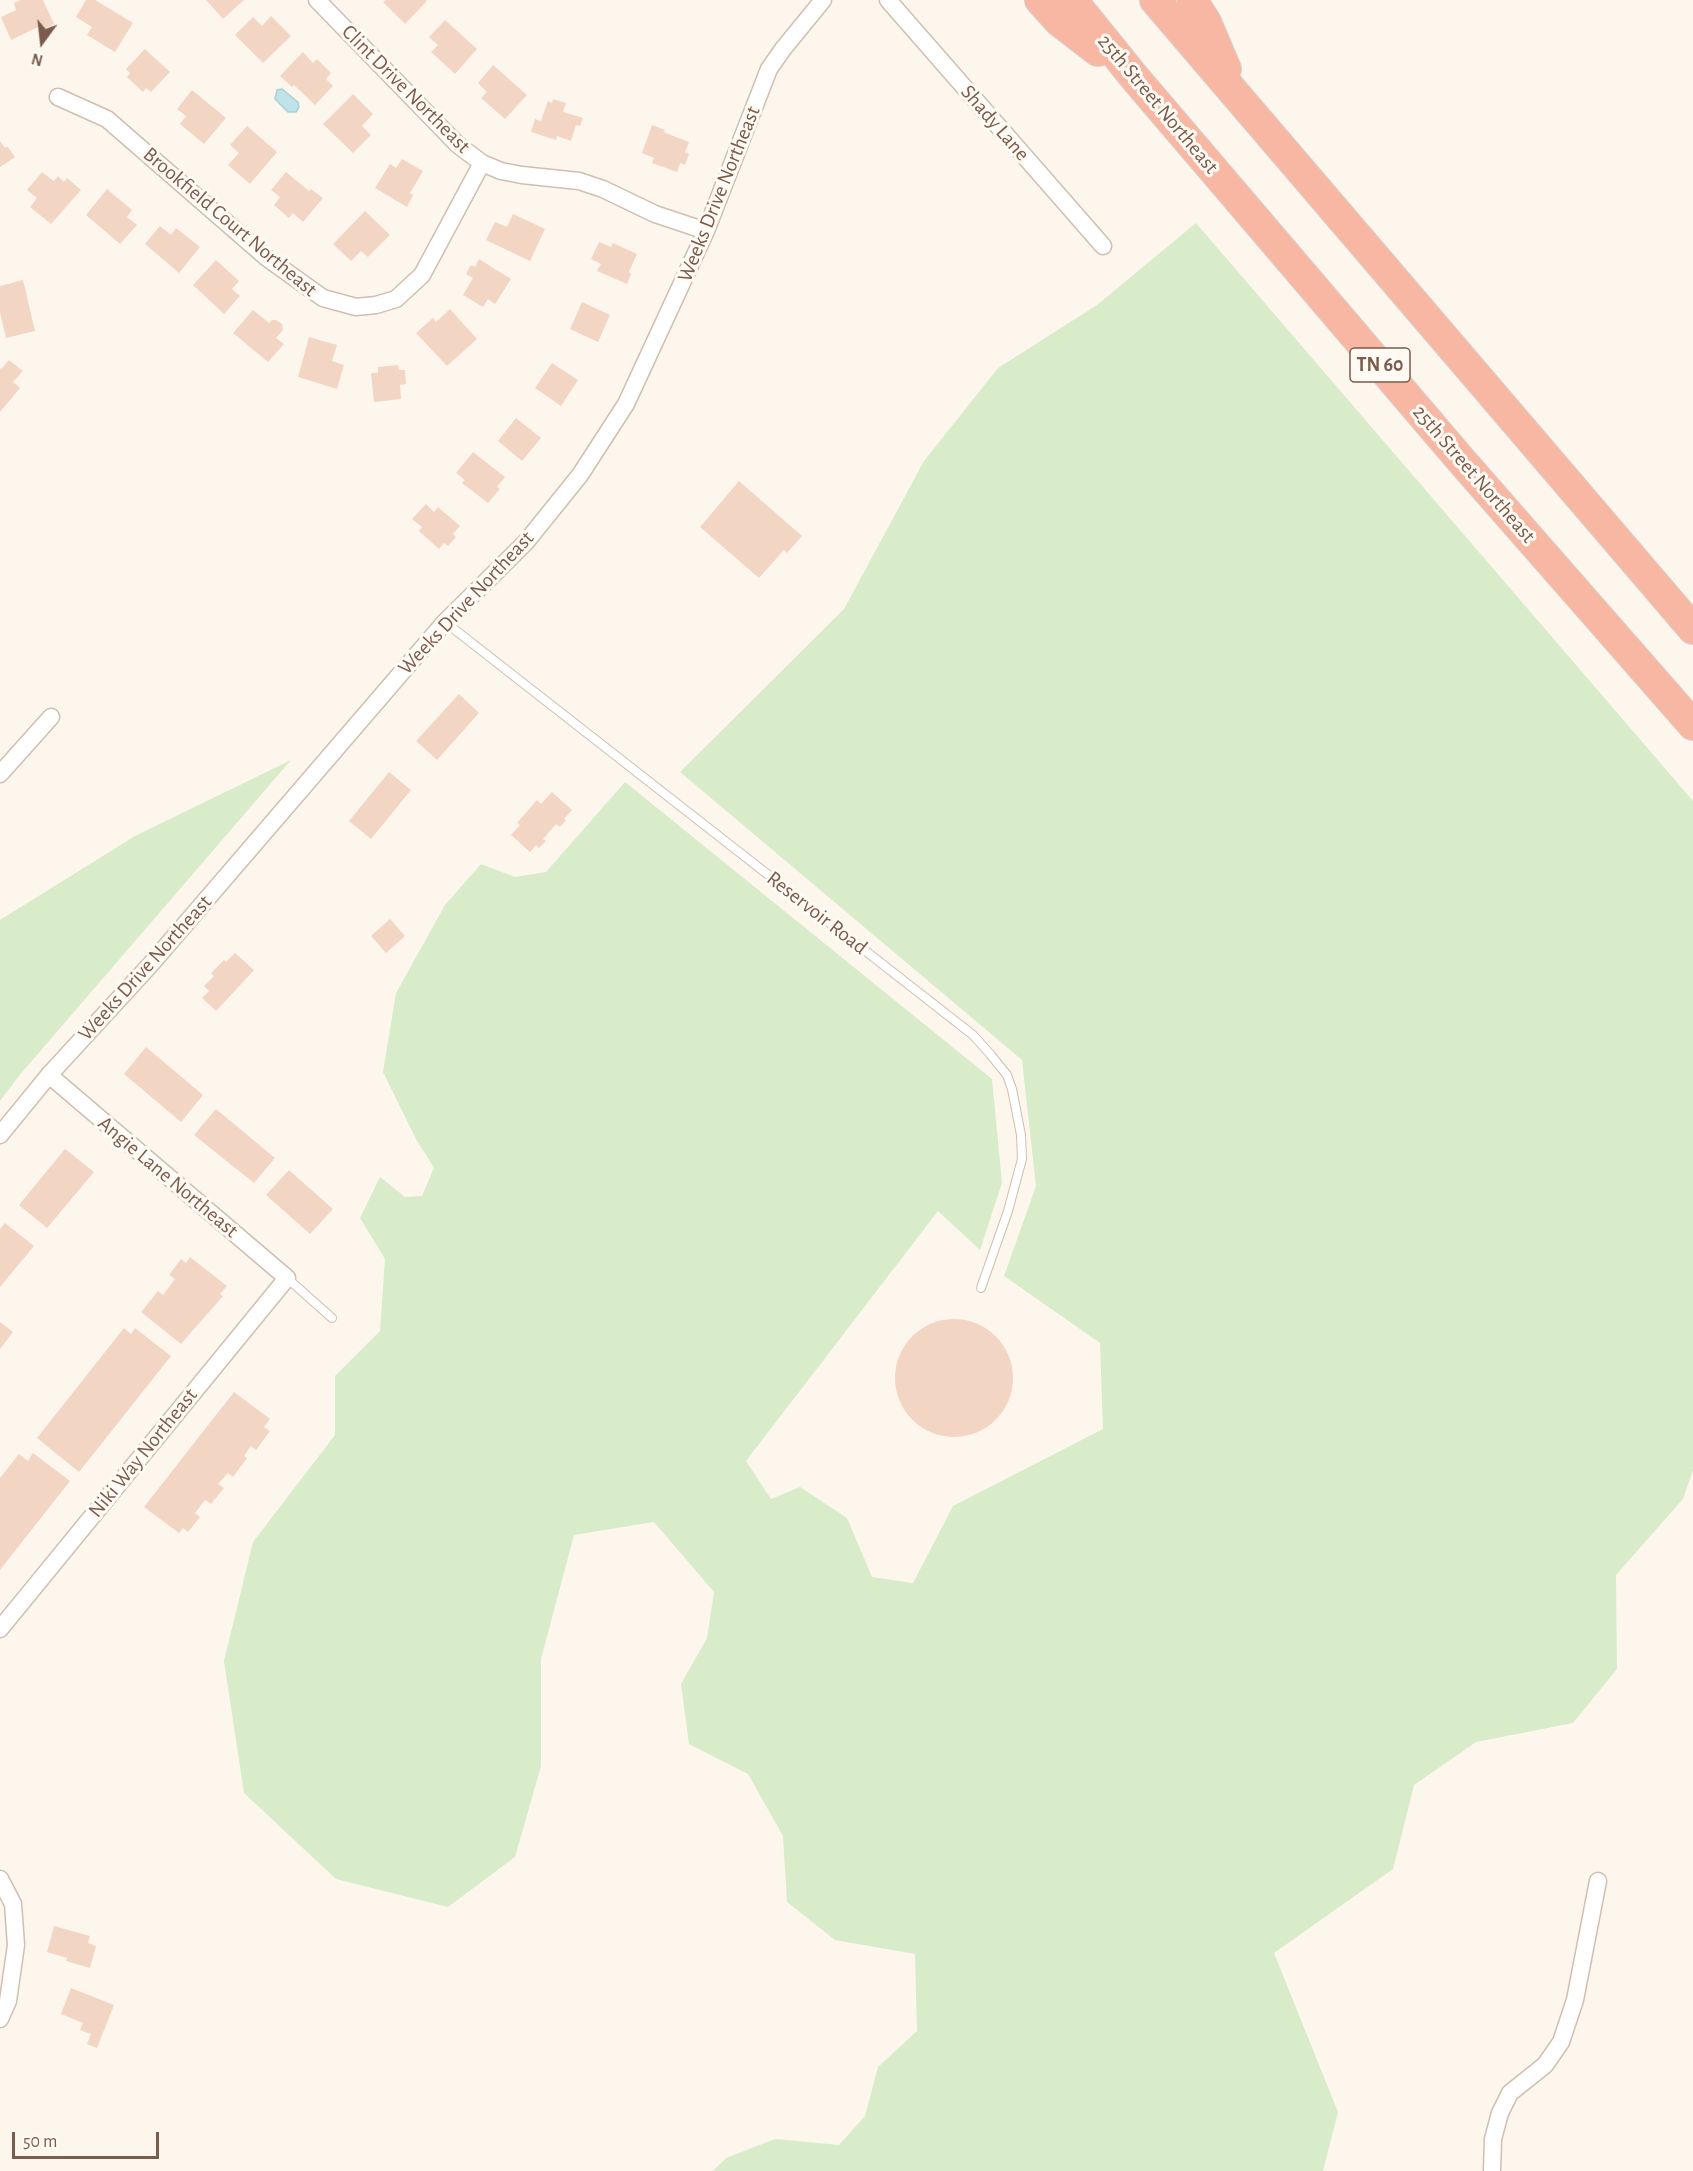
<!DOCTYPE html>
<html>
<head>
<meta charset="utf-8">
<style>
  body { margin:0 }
  #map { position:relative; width:1693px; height:2171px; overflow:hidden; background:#fdf6ec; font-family:"Alegreya Sans",sans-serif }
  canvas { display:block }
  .north { position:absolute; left:12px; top:12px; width:60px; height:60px; -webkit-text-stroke:4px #fffaf3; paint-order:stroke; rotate:195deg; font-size:16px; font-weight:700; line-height:24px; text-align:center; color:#7a5c4d }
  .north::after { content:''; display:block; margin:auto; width:21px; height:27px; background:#7a5c4d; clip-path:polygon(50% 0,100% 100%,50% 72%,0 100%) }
  .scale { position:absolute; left:12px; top:2132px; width:147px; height:27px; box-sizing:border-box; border:3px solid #7a5c4d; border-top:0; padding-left:8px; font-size:18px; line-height:21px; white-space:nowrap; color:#7a5c4d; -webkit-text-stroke:4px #fffaf3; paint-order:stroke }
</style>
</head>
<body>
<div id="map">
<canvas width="1693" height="2171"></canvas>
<div class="north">N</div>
<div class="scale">50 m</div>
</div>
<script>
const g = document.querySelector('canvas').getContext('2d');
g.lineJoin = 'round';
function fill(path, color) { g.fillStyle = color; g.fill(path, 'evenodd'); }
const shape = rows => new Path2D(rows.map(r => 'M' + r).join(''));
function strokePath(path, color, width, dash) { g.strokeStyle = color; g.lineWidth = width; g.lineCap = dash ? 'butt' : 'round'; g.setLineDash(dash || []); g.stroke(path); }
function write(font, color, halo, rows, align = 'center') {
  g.font = font + ' "Alegreya Sans",sans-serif'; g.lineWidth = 6; g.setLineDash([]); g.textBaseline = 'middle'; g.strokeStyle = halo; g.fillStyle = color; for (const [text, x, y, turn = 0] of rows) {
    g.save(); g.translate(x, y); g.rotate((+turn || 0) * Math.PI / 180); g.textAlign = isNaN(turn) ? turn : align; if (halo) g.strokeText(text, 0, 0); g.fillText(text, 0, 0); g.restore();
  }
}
const green = shape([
  [1196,223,1693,801,1693,1470,1683,1499,1616,1575,1617,1669,1573,1723,1476,1742,1414,1785,1393,1869,1274,1953,1338,2112,1323,2171,713,2171,726,2158,775,2139,839,2145,865,2116,878,2067,917,2031,915,1954,835,1940,787,1902,783,1836,748,1774,689,1744,681,1684,707,1638,714,1592,654,1522,574,1535,541,1659,541,1766,515,1857,448,1907,336,1879,244,1793,224,1661,253,1542,335,1435,335,1376,380,1331,385,1259,360,1218,380,1177,405,1197,422,1196,434,1168,416,1139,383,1072,396,993,445,905,481,864,515,877,546,872,625,782,992,1079,1002,1183,980,1250,938,1211,746,1461,771,1499,800,1487,847,1518,872,1577,913,1583,953,1506,1103,1429,1100,1343,1004,1276,1036,1186,1022,1060,680,772,844,609,924,461,998,368,1097,305],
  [291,760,18,1077,0,1101,0,920,135,836]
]);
const water = shape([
  [282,89,298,102,299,107,296,112,288,112,275,99,277,90,282,89]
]);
const building = shape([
  [21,0,43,0,54,24,42,30,40,26,11,40,1,17,16,10,14,3],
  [86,0,95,0,133,23,115,52,87,35,92,27,76,17],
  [206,0,244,0,223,19],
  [386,0,426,0,427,1,405,24,383,2],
  [271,16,291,36,263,63,235,35,253,17,262,26],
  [445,20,477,49,455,74,431,52,438,45,429,37],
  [145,49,170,72,151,92,146,88,143,92,127,77,130,73,126,69],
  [303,52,313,63,317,59,331,73,326,79,333,86,315,105,294,85,292,87,280,76],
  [493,65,527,95,505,119,481,98,487,92,478,83],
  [192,90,226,118,204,144,180,124,186,116,177,109],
  [353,94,373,114,362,126,371,135,353,153,323,124],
  [553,99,566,103,563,112,583,118,580,126,576,125,571,141,557,136,556,140,531,132,535,119,541,121,548,101,552,103],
  [652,125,665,130,663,132,689,142,685,152,689,154,685,165,680,163,677,172,652,163,654,158,642,153],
  [247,126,277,152,250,184,228,165,239,153,230,145],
  [0,141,5,148,7,146,15,157,0,167],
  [402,159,423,171,410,193,413,195,407,207,375,188,390,164,396,168],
  [42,172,54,181,58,176,64,182,67,178,81,190,51,224,30,207,37,198,27,190],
  [286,172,309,191,311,189,323,198,303,222,293,213,289,218,274,205,280,197,271,190],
  [107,189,132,210,127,217,137,225,120,244,86,215],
  [365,211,390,235,368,257,361,251,351,261,333,244],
  [513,214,545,229,530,261,486,240,495,222,507,227],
  [160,226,171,235,176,228,200,247,179,273,145,244],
  [599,242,611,247,613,243,637,254,629,272,631,274,627,284,597,271,601,264,591,259],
  [479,259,511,279,495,304,488,299,483,307,463,295,473,278,466,274,471,265,475,267],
  [216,260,239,281,232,289,240,296,224,314,193,285],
  [23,280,35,331,6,338,0,312,0,286],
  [582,302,610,315,598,342,570,329],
  [450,309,477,339,447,366,416,333,433,318,436,322],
  [253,310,269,323,272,320,276,320,282,324,283,330,276,338,284,344,268,362,233,333],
  [309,337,337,345,332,361,344,365,337,389,298,377],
  [9,360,23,371,13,382,20,388,0,412,0,368,1,369],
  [552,363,578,380,561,406,535,388],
  [398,365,399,370,405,370,406,384,400,385,401,399,374,402,371,373,378,373,378,367],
  [516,418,541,438,522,461,498,441],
  [473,452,505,477,497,487,500,489,488,503,462,483,465,480,456,473],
  [739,481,802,536,787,553,784,550,759,578,700,527],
  [426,504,434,512,438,507,460,526,453,534,456,537,448,546,444,543,439,549,419,531,422,527,412,519],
  [459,694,479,713,437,760,416,741],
  [389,772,411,790,371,839,349,821],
  [552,792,572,810,564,819,566,820,560,827,556,824,543,839,546,841,539,848,536,845,530,852,511,835,520,825,517,823,537,800,541,804],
  [390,919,405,936,386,953,371,936],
  [235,953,254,970,216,1011,202,998,209,991,204,986,214,976,211,973,224,960,226,962],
  [146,1047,203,1095,181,1122,124,1074],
  [216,1109,275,1158,254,1183,194,1135],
  [65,1149,94,1172,47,1228,19,1205],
  [289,1170,333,1209,310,1234,266,1195],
  [5,1223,34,1246,0,1287,0,1229],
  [190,1257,227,1286,220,1294,223,1296,181,1344,141,1312,158,1291,163,1295,175,1279,169,1275,181,1259,186,1263],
  '895 1378a59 59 0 1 1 118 0a59 59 0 1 1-118 0Z',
  [0,1322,13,1332,0,1349],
  [124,1328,131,1334,135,1328,171,1356,79,1472,37,1438],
  [234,1392,270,1419,264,1427,270,1431,256,1450,251,1446,244,1456,247,1458,233,1477,228,1473,218,1484,224,1488,211,1504,205,1500,195,1513,200,1517,188,1532,183,1528,179,1533,144,1507],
  [33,1453,70,1481,0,1570,0,1478,19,1454,28,1461],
  [54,1926,90,1936,88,1943,96,1946,90,1968,66,1961,67,1958,47,1952],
  [71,1988,114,2005,97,2048,87,2044,91,2034,80,2030,83,2023,61,2014]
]);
const lane = shape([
  [445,622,973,1035,990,1054,1007,1075,1012,1089,1021,1135,1022,1159,1008,1211,981,1288],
  [287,1278,332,1318]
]);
const street = shape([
  [317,0,458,145,482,163,501,171,522,175,579,181,603,189,655,214,706,231],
  [888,0,1103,246],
  [58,97,107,119,267,258,323,298,356,307,376,305,396,299,422,275,482,163],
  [0,774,51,717],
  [0,1135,49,1075,151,964,445,622,526,542,580,475,626,404,706,231,769,69,783,49,823,0],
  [0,1629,287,1278,49,1075],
  [0,1879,13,1904,16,1945,8,2001,0,2019],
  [1492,2171,1493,2139,1500,2113,1510,2093,1545,2065,1561,2042,1575,2000,1598,1881]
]);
const highway = shape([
  [1040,0,1059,21,1098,51],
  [1072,0,1135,78,1460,459,1693,725],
  [1155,0,1693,629],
  [1192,0,1206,22,1226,69]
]);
const shields = [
  [1380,365,60]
];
const shieldNames = [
  ["TN 60",1380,365]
];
const streetNames = [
  ["Clint Drive Northeast",406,89,45],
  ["25th Street Northeast",1158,104,50],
  ["Shady Lane",995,123,49],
  ["Weeks Drive Northeast",719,194,-68],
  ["Brookfield Court Northeast",230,222,40],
  ["25th Street Northeast",1474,474,49],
  ["Weeks Drive Northeast",466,603,-47],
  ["Reservoir Road",817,913,38],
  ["Weeks Drive Northeast",145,968,-48],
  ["Angie Lane Northeast",168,1177,40],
  ["Niki Way Northeast",143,1453,-51]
];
fill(green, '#d8ecc9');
fill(water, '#bfe3e8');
strokePath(water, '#a5d3da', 1.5);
fill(building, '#f3d5c3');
strokePath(lane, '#d1beb0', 10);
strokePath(street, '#d1beb0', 19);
strokePath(highway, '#dad1cd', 32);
strokePath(lane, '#fff', 8);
strokePath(street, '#fff', 16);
strokePath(highway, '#f7b7a3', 30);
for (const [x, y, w] of shields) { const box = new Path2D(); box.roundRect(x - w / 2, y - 17, w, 34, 4.5); g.fillStyle = '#fffaf3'; g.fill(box); strokePath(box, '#7a5c4d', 1.5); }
write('bold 20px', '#7a5c4d', null, shieldNames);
write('21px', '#7a5c4d', '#fffaf3', streetNames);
</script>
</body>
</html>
